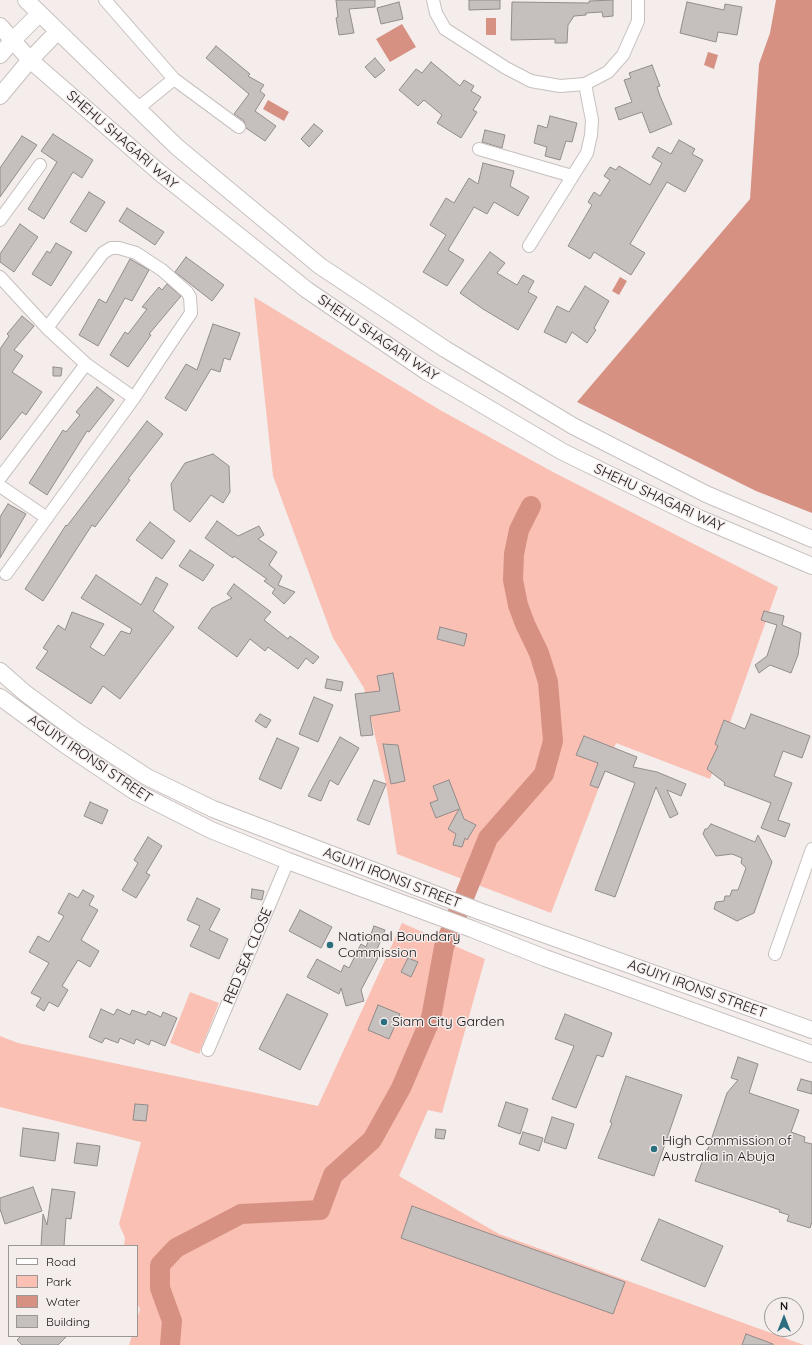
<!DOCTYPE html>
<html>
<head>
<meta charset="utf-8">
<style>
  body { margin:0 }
  #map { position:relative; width:812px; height:1345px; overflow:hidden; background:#f4edec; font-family:Quicksand,sans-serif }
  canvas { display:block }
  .legend { position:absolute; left:8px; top:1245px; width:130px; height:92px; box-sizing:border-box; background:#f4edec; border:1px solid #9b9696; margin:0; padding:5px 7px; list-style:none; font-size:12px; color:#161414 }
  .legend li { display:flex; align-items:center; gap:8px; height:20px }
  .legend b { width:20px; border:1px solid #9b9696 }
  .north { position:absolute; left:764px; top:1297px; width:40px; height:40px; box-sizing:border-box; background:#f4edec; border:1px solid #9b9696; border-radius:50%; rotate:0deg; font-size:11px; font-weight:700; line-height:16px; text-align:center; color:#161414 }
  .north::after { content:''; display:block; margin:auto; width:14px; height:18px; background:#296f7d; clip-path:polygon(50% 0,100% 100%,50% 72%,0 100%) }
</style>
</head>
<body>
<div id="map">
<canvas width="812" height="1345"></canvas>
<ul class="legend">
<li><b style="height:5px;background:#fff"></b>Road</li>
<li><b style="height:11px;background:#f9c0b3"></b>Park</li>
<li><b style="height:11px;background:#d69182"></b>Water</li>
<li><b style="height:11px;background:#c5bfbd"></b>Building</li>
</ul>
<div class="north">N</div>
</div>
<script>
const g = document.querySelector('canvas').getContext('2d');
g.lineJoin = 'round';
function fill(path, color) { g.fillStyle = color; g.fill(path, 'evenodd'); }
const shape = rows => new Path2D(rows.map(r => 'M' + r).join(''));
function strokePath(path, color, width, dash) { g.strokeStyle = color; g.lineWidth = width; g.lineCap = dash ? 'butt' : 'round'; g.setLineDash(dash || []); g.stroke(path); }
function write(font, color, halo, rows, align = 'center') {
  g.font = font + ' Quicksand,sans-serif'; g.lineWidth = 3; g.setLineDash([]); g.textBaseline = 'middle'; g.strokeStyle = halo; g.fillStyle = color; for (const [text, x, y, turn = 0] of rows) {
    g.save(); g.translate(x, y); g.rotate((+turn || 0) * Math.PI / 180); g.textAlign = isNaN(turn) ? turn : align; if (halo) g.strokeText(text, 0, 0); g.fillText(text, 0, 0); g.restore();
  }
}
const green = shape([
  [254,297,440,410,553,472,778,587,710,779,616,743,551,913,397,854,386,784,364,688,333,638,273,476],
  [402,923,485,959,442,1113,428,1110,399,1176,499,1234,804,1345,129,1345,132,1336,137,1336,137,1319,140,1309,137,1303,137,1246,124,1246,125,1238,119,1224,141,1142,0,1107,0,1036,18,1043,318,1106],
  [190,992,219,1003,199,1054,170,1043]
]);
const water = shape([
  [776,0,812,0,812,513,756,491,577,402,750,199,759,64,770,33],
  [486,18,496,18,496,35,486,35],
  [402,24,416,47,390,62,376,39],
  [708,52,718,55,714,69,704,65],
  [268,100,289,112,284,121,263,109],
  [620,277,627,281,619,295,612,291]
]);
const river = shape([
  [170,1345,172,1321,160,1288,160,1265,176,1248,241,1214,320,1210,333,1175,372,1140,401,1088,431,1018,444,947,488,838,544,774,553,741,548,682,539,653,525,624,518,605,513,580,514,554,519,530,531,506]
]);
const building = shape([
  [336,0,375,0,375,7,349,9,354,33,339,35,336,18,338,17,336,0],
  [469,0,500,0,500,9,469,10,469,0],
  [613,0,613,16,603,17,602,12,586,13,586,15,574,16,568,25,567,43,555,43,555,39,511,40,512,2,589,3,589,1,613,0],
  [399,2,403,19,381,24,377,8,399,2],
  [687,2,724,10,725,4,742,7,737,35,718,32,716,42,680,33,687,2],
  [216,46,250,74,248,76,264,85,260,91,265,95,255,111,276,126,265,141,246,128,244,121,234,114,249,94,206,58,216,46],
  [375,58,385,70,375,78,365,67,375,58],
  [431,62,460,86,464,80,474,86,471,91,481,97,473,110,477,112,461,138,437,123,442,115,424,100,418,106,399,90,416,69,422,73,431,62],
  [652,65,660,86,657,87,660,96,672,124,650,133,642,112,619,120,615,108,632,102,624,80,631,78,629,73,652,65],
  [550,116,577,123,572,142,566,141,560,160,545,156,547,147,534,143,538,125,547,128,550,116],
  [314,124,323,131,309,147,301,139,314,124],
  [485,130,505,135,502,148,482,142,485,130],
  [53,134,93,160,82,178,73,172,44,219,28,209,57,162,41,151,53,134],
  [22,136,37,145,0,197,0,168,22,136],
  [679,140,695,149,692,154,703,160,685,192,667,182,630,244,645,253,631,275,594,252,590,259,568,246,592,205,588,202,594,192,600,196,610,180,604,176,610,167,616,170,619,166,650,185,662,163,652,157,658,147,671,154,679,140],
  [483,163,514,171,510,186,529,197,518,216,494,202,487,214,474,207,448,250,464,260,447,286,423,272,446,235,430,225,446,198,454,203,469,178,478,184,483,163],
  [89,192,105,202,86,232,70,222,89,192],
  [127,208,164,232,155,245,119,221,127,208],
  [20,224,38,237,14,272,0,262,0,254,20,224],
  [56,243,72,252,51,286,32,274,47,251,50,253,56,243],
  [490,252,505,263,497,273,517,285,523,275,534,281,528,292,537,297,518,330,483,309,460,293,490,252],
  [186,257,224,285,212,301,175,272,186,257],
  [130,259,149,270,132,301,125,298,98,346,79,335,99,299,106,303,130,259],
  [167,284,181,296,149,334,151,335,128,367,110,355,125,332,128,334,147,309,142,307,159,287,162,290,167,284],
  [585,286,609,301,594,328,596,330,587,343,572,332,566,343,544,332,557,306,569,312,585,286],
  [22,316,34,326,14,350,23,356,12,372,42,392,26,415,22,412,0,440,0,349,9,336,7,334,22,316],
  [213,324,240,333,230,360,224,358,220,372,211,369,186,411,165,398,186,364,197,370,213,324],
  [53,367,62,368,61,376,53,376,53,367],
  [97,387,114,400,89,432,87,431,47,495,29,483,63,430,66,432,80,415,76,412,97,387],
  [147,421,163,434,128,479,130,480,95,527,92,525,43,601,25,589,66,525,67,526,147,421],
  [213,454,229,466,230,492,223,503,211,495,190,522,174,510,171,484,185,463,213,454],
  [8,504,26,514,0,558,0,517,8,504],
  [217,521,238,536,259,526,264,535,258,539,277,552,269,565,282,576,278,585,295,592,284,604,272,593,275,589,264,581,267,579,234,556,233,558,205,538,217,521],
  [150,522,175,541,162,559,136,540,150,522],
  [190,550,214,565,203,581,179,566,190,550],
  [96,575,141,605,156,577,168,584,153,611,174,627,120,699,103,686,91,704,36,668,48,651,43,648,58,625,65,630,72,612,104,624,90,647,104,656,121,631,130,634,132,629,81,598,96,575],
  [234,584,271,612,264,620,288,639,290,636,319,657,313,664,306,658,298,669,268,647,265,651,250,639,237,657,198,628,212,608,232,598,227,594,234,584],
  [764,611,784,616,782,625,801,633,798,655,791,673,770,665,759,673,755,665,767,656,777,625,761,620,764,611],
  [440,627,467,634,464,646,437,639,440,627],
  [393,673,400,711,370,716,373,735,361,736,355,694,380,691,377,676,393,673],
  [327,679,343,682,341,691,325,688,327,679],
  [314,697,333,705,318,742,299,734,314,697],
  [260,714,271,720,266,728,255,721,260,714],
  [751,714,810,736,802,758,783,751,774,776,792,783,778,820,790,824,785,837,761,828,771,803,724,785,725,783,707,769,718,746,715,744,724,720,745,729,751,714],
  [584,736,637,757,633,767,657,772,686,784,681,796,667,790,678,814,670,818,656,787,615,897,595,890,635,783,605,771,598,788,590,785,598,763,576,755,584,736],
  [340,737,359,748,338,785,330,780,321,801,308,796,340,737],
  [277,738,299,748,281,789,259,779,277,738],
  [383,744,398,745,405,781,391,784,383,744],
  [374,780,386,784,369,825,357,820,374,780],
  [449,780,464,819,476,825,467,840,465,838,462,847,453,845,456,834,448,829,459,809,436,818,430,803,438,800,433,786,449,780],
  [90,802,108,810,102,824,84,816,90,802],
  [711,824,755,842,758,835,772,862,754,913,737,921,714,909,716,902,724,901,725,896,730,896,732,890,738,890,746,868,741,863,742,858,732,854,716,856,703,834,705,829,707,829,711,824],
  [148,837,162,846,146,873,150,875,136,898,122,890,138,863,134,860,148,837],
  [252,889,264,891,262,900,251,898,252,889],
  [83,890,94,896,89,905,98,910,81,940,99,951,90,967,78,960,62,986,68,990,58,1007,49,1002,44,1011,36,1006,41,998,31,993,49,963,29,952,38,936,49,942,64,916,58,913,69,893,78,898,83,890],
  [197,898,220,909,209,930,228,939,219,959,190,946,200,926,187,920,197,898],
  [300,910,332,927,321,948,289,931,300,910],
  [374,926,385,930,376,952,380,954,361,990,364,1001,346,1006,341,988,339,994,307,977,317,959,341,972,344,965,349,968,361,944,366,947,374,926],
  [408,958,418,962,411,977,401,972,408,958],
  [287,994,328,1014,300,1070,259,1049,287,994],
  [378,1005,400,1014,389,1039,368,1030,378,1005],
  [101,1009,114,1015,117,1009,130,1015,132,1010,146,1015,148,1011,161,1017,163,1012,177,1018,165,1046,151,1040,149,1045,136,1039,134,1044,120,1038,118,1043,105,1038,102,1043,89,1037,101,1009],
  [565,1014,612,1033,603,1057,597,1055,576,1108,552,1099,574,1046,555,1039,565,1014],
  [738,1057,758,1064,749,1093,799,1110,791,1132,805,1137,804,1142,812,1144,812,1222,810,1228,787,1221,789,1215,779,1212,780,1210,695,1181,707,1149,708,1149,727,1093,738,1080,731,1078,738,1057],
  [626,1076,682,1095,654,1176,598,1158,612,1123,610,1122,626,1076],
  [801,1079,812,1082,812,1094,797,1090,801,1079],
  [506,1102,528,1109,520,1134,498,1126,506,1102],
  [135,1104,148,1105,146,1121,133,1120,135,1104],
  [552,1117,574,1124,566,1149,544,1142,552,1117],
  [23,1128,59,1133,55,1161,20,1156,23,1128],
  [436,1129,446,1130,444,1139,435,1138,436,1129],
  [523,1132,543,1138,539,1151,519,1144,523,1132],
  [77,1143,100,1146,97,1166,74,1163,77,1143],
  [33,1187,42,1211,5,1224,0,1209,0,1198,33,1187],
  [52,1189,75,1192,71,1219,66,1218,64,1246,41,1246,43,1214,47,1225,52,1189],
  [412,1206,625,1282,613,1314,401,1238,412,1206],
  [659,1219,723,1246,705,1287,641,1260,659,1219],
  [746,1334,773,1344,773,1345,742,1345,746,1334],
  [21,1336,67,1336,58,1345,22,1345,17,1340,21,1336]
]);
const minor = shape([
  [105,0,174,79,137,109],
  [433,0,436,13,445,29,506,68,531,81,560,86,585,84,608,72,623,55,638,21,638,0],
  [174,79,239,127],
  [479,149,572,176],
  [0,220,40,165],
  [529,246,587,153,591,135,592,120,585,84],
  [0,277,47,328,86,364,134,398],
  [0,478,86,364],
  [0,486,47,518],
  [6,574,134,398,172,341,191,313,190,297,187,292,162,270,136,253,119,248,111,248,103,253,47,328],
  [775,954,812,849],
  [208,1050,288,861]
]);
const secondary = shape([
  [26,0,177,147,320,266,445,349,573,426,706,494,812,539],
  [0,26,30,60,159,172,307,290,427,372,563,452,699,518,812,566],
  [0,55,13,40,39,14],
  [0,96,30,60,57,32],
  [0,671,25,693,78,732,147,777,213,809,479,911,812,1030],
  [0,697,64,744,134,791,211,830,288,861,472,929,545,958,812,1054]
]);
const markers = [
  [330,945,4,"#296f7d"],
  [384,1022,4,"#296f7d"],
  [654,1149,4,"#296f7d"]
];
const streetNames = [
  ["SHEHU SHAGARI WAY",122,140,41],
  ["SHEHU SHAGARI WAY",378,338,34],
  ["SHEHU SHAGARI WAY",659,498,25],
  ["AGUIYI IRONSI STREET",90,759,34],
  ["AGUIYI IRONSI STREET",392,878,21],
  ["RED SEA CLOSE",248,956,-67],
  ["AGUIYI IRONSI STREET",697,989,20]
];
const poiNames = [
  ["National Boundary",338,937],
  ["Commission",338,953],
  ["Siam City Garden",392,1022],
  ["High Commission of",662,1141],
  ["Australia in Abuja",662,1157]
];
fill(green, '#f9c0b3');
fill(water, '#d69182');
strokePath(river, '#d69182', 20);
fill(building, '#c5bfbd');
strokePath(building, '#928c8b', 1);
strokePath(minor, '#c6c0be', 14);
strokePath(secondary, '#c6c0be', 18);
strokePath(minor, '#fff', 12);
strokePath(secondary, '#fff', 16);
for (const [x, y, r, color] of markers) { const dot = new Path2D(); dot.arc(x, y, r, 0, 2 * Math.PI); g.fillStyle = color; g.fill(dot); strokePath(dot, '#f4edec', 1.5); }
write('14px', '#161414', '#f4edec', streetNames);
write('14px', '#161414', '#f4edec', poiNames, 'left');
</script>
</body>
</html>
